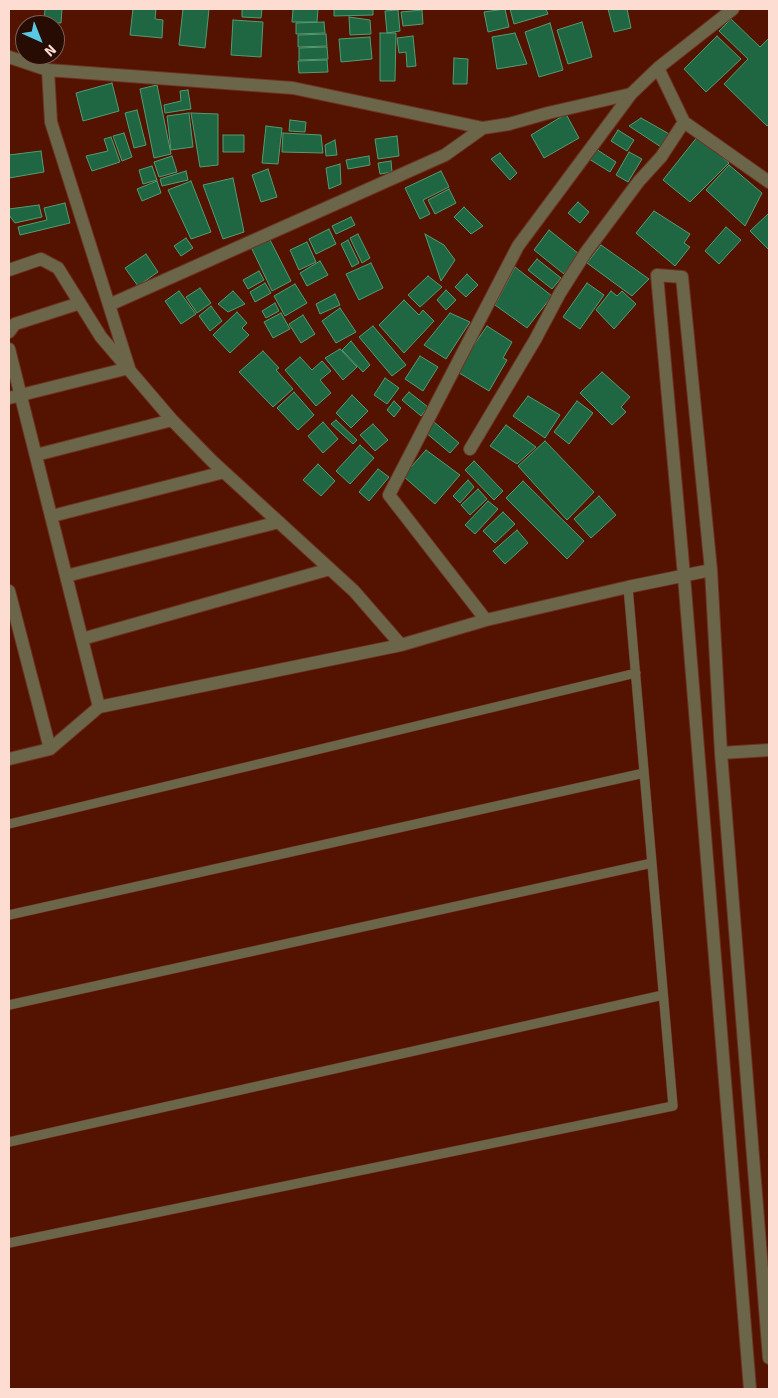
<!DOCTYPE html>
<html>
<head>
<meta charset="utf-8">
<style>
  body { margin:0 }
  #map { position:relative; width:778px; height:1398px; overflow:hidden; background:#531300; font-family:Signika,sans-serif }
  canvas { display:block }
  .frame { position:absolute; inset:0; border:10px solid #fddcd2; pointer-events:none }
  .north { position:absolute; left:15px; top:15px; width:50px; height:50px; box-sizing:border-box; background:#270c04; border:1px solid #7d5f56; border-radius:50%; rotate:136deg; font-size:14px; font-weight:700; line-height:20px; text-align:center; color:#fddcd2 }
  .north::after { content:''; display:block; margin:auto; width:18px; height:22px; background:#59c8e5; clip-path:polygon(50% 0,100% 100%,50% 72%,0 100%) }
</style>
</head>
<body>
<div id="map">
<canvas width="778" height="1398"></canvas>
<div class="frame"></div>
<div class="north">N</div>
</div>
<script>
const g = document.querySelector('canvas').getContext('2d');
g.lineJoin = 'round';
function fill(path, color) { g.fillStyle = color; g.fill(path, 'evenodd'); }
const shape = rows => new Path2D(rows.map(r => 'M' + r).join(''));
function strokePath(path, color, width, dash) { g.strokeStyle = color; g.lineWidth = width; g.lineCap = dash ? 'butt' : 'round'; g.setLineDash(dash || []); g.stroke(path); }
const building = shape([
  [45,9,62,9,61,23,44,22,45,9],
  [133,9,156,9,155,19,163,20,162,38,130,35,133,9],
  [183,9,209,9,205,48,179,45,183,9],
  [242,9,262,9,261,18,242,17,242,9],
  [291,9,324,9,318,9,317,22,292,22,293,10,291,9],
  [334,9,373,9,373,15,334,16,334,9],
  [505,9,509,27,488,32,484,12,505,9],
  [510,9,546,9,548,14,514,24,510,9],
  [608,9,627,9,631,28,614,32,608,9],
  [398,10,400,31,387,33,385,11,398,10],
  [422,10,423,24,403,26,401,12,422,10],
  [349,17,370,20,371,34,350,35,349,17],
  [731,19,760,47,769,38,769,124,767,126,724,84,748,59,719,31,731,19],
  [233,20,263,22,261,57,231,55,233,20],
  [324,22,325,33,296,34,296,23,324,22],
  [582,22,592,57,568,64,557,30,582,22],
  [550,23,563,70,539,77,525,32,550,23],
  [380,33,396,33,395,81,380,81,380,33],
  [515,33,527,64,497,69,492,37,515,33],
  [326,34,327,46,298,47,298,35,326,34],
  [413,36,416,66,407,67,406,52,399,53,397,38,413,36],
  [717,36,741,59,706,92,684,69,717,36],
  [370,37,372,59,341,62,339,39,370,37],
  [327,47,328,59,299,60,299,48,327,47],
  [454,58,468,59,467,84,453,84,454,58],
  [327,60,328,72,299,73,298,61,327,60],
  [112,83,119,111,83,121,76,93,112,83],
  [157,85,171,154,154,158,140,89,157,85],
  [188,90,191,109,165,113,164,105,181,101,180,91,188,90],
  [137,110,146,145,134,148,125,113,137,110],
  [189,113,193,147,171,150,167,116,189,113],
  [191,113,218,114,218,165,200,167,191,113],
  [566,114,579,138,544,158,531,135,566,114],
  [641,118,671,135,661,147,629,126,641,118],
  [290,120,306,122,305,132,289,131,290,120],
  [266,126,282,128,278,164,262,163,266,126],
  [618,130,634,140,627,151,611,141,618,130],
  [124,133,132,157,122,161,113,136,124,133],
  [283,133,321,135,323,153,282,152,283,133],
  [223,135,244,135,244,152,223,152,223,135],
  [397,136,399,156,378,159,375,139,397,136],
  [698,136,729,163,690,202,663,180,698,136],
  [111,137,120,162,92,171,86,156,108,151,104,139,111,137],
  [335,140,337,155,326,156,325,145,335,140],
  [596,149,616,162,610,172,589,159,596,149],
  [41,151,44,172,9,178,9,155,41,151],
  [629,152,642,159,628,182,616,175,629,152],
  [500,153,517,173,510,180,491,159,500,153],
  [172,156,177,172,159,177,154,162,172,156],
  [369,156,370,165,348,169,346,160,369,156],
  [391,161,392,172,380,174,378,163,391,161],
  [340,164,341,184,329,189,326,168,340,164],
  [729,165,762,193,745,226,706,190,729,165],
  [152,166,157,180,143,184,139,170,152,166],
  [268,169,277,197,261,202,252,175,268,169],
  [186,171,188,180,162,186,160,179,186,171],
  [441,171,449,187,423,200,430,214,420,219,405,188,441,171],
  [233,178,244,232,223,239,203,185,233,178],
  [157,181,161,193,142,201,137,189,157,181],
  [191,181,211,232,191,239,168,190,191,181],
  [449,189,456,203,435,214,428,200,449,189],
  [578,202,589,212,580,223,568,213,578,202],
  [65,203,70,223,20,235,18,227,47,220,44,208,65,203],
  [39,205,42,217,15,223,9,215,9,209,39,205],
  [464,207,483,226,471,234,454,217,464,207],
  [654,211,690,234,684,243,690,247,675,266,636,233,654,211],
  [769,213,769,250,750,231,769,213],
  [351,217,355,225,336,234,332,226,351,217],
  [726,227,741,240,719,264,705,251,726,227],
  [329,229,336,244,316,254,309,239,329,229],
  [549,230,579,254,564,274,534,250,549,230],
  [358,234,370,258,362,263,350,238,358,234],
  [425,234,444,245,455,260,441,281,425,234],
  [186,238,193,248,181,256,174,246,186,238],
  [269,238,291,281,272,291,251,247,269,238],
  [348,240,359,263,352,267,341,244,348,240],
  [307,242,316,262,299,270,290,250,307,242],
  [601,245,649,279,632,296,587,263,601,245],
  [146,254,158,272,138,286,125,268,146,254],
  [537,259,561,278,552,289,528,270,537,259],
  [320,261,328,275,307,286,300,273,320,261],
  [371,263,383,288,359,300,346,274,371,263],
  [515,267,552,296,527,328,495,305,515,267],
  [259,271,264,280,248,289,243,280,259,271],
  [467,274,478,285,466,297,455,287,467,274],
  [428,276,442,287,420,307,408,295,428,276],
  [265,283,271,293,255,302,250,292,265,283],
  [587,283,604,295,580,329,563,317,587,283],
  [295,284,307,303,285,316,274,296,295,284],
  [200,288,211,303,197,313,186,297,200,288],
  [446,290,456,300,446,310,437,300,446,290],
  [179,291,196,314,181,324,165,301,179,291],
  [233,291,245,304,228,312,218,304,233,291],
  [611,291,617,296,622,291,636,304,614,329,596,310,611,291],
  [335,294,340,305,320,314,316,304,335,294],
  [404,300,419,315,423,310,434,321,404,353,379,325,404,300],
  [275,303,279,311,266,318,262,311,275,303],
  [211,306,222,321,210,331,199,316,211,306],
  [340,308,356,332,336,343,322,321,340,308],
  [237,312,247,323,242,328,249,335,230,353,213,335,237,312],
  [281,313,290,329,273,338,264,322,281,313],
  [450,313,470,322,446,359,424,345,450,313],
  [303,315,315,334,301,343,289,324,303,315],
  [373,326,406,365,392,376,359,337,373,326],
  [487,326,512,342,503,358,507,360,489,391,456,371,487,326],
  [351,341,370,365,363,372,342,350,351,341],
  [340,349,357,367,343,380,325,358,340,349],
  [263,351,279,368,276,370,293,389,273,407,239,372,263,351],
  [420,356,438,367,423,391,405,379,420,356],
  [300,357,312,370,322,361,331,371,320,380,331,393,316,406,285,370,300,357],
  [602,372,630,397,621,407,626,412,612,425,580,393,602,372],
  [385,378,399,388,387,404,374,395,385,378],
  [294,392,314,415,298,430,277,408,294,392],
  [409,392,428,407,421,416,402,400,409,392],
  [352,395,368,411,351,428,336,413,352,395],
  [528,396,560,415,545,438,513,416,528,396],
  [394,401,401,408,394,417,387,410,394,401],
  [577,401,593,413,569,444,554,432,577,401],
  [336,420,357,440,353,444,331,424,336,420],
  [323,422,338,439,323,453,308,436,323,422],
  [434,422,459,443,450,453,425,432,434,422],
  [373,424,388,440,375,451,360,435,373,424],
  [506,425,536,447,517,464,490,446,506,425],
  [545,441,594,492,567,520,518,466,545,441],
  [360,445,374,458,350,484,336,471,360,445],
  [426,450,460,475,435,504,403,476,426,450],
  [474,461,503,491,494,500,465,470,474,461],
  [318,464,335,481,321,496,303,480,318,464],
  [378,469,389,477,369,501,359,492,378,469],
  [468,480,474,487,460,503,453,496,468,480],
  [523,481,584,541,567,559,506,498,523,481],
  [478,489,487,499,470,515,461,505,478,489],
  [599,496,616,515,591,538,574,519,599,496],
  [488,501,498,509,475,534,465,525,488,501],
  [503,512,515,524,495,543,483,531,503,512],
  [517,530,528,543,505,564,493,551,517,530]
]);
const lane = shape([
  [9,824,636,673],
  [9,915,644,773],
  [9,1005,652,863],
  [9,1142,663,995],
  [9,1243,673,1106,628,587]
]);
const street = shape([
  [9,57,48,70,293,88,483,128,509,124,548,113,631,94,658,68,733,9],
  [658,68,684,122,769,182],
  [9,270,41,259,58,268,101,337,172,420,212,461,354,591,401,645],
  [109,305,445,155,483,128],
  [9,332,15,324,80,303],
  [9,349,99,707],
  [9,398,129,368,51,122,48,70],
  [470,449,535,340,560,293,586,252,639,181,661,157,684,122],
  [36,455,172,420],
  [52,516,224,472],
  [66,576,279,522],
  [9,591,50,749],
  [486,620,389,495,518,246,631,94],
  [82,639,330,569],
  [721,753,769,750],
  [9,759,50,749,99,707,401,645,486,620,628,587,711,570],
  [750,1389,684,576,657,275,682,277,711,570,721,753,769,1358]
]);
fill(building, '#1f6642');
strokePath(building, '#529c73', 1);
strokePath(lane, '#6e3322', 10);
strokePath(street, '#6e3322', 14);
strokePath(lane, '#6b664a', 9);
strokePath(street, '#6b664a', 12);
</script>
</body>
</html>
